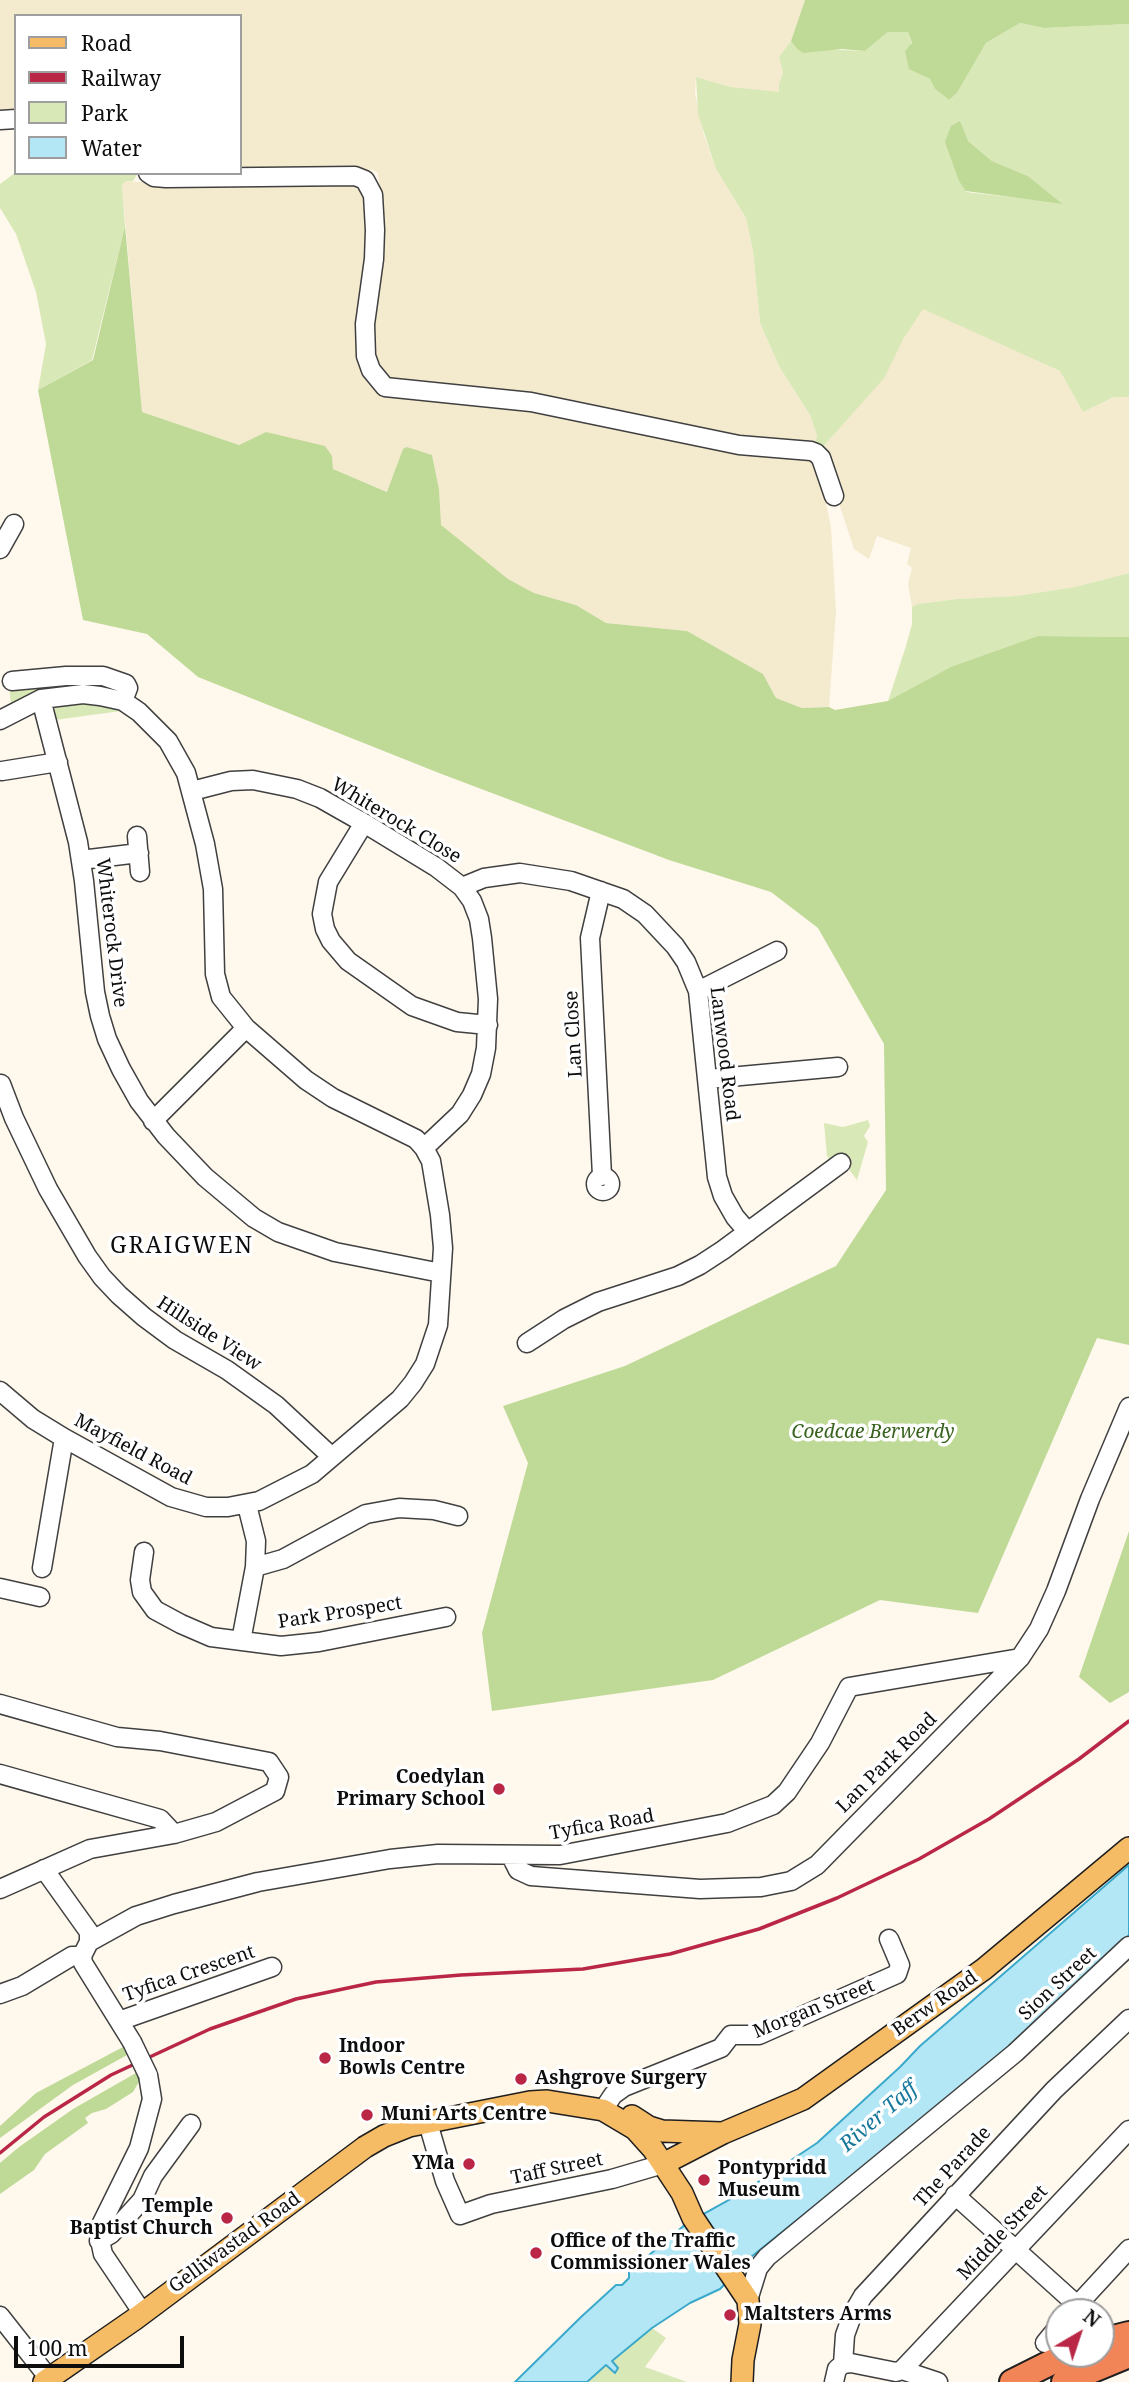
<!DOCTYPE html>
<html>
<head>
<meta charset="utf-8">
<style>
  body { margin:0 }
  #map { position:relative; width:1129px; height:2382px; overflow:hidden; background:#fff8ed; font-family:"Noto Serif",serif }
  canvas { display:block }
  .legend { position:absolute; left:14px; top:14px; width:228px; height:161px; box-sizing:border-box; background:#fff; border:2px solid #9e9e9e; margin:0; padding:9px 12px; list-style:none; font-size:21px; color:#0d0d0d }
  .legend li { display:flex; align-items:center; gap:14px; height:35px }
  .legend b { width:35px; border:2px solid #9e9e9e }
  .north { position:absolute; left:1045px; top:2298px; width:70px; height:70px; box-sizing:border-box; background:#fff; border:2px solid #9e9e9e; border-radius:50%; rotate:39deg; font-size:19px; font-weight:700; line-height:28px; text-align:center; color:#0d0d0d }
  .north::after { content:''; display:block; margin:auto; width:24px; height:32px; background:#ba2746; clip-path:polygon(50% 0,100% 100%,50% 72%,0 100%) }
  .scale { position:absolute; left:14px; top:2336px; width:170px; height:32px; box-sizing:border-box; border:4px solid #0d0d0d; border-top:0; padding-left:9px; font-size:21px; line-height:24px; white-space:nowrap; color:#0d0d0d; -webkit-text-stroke:5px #fff; paint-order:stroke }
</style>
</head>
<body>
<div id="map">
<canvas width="1129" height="2382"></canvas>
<ul class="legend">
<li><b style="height:9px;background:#f6bb65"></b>Road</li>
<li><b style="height:9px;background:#ba2746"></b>Railway</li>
<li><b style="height:19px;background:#d9e8b7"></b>Park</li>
<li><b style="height:19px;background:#b3e7f5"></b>Water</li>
</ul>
<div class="north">N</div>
<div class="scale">100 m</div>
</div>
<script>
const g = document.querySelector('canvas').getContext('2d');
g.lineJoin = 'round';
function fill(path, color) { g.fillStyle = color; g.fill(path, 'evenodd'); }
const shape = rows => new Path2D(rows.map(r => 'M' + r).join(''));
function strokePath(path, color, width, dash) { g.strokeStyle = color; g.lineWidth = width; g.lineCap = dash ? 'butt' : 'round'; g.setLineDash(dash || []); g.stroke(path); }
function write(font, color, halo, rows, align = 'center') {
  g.font = font + ' "Noto Serif",serif'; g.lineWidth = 7; g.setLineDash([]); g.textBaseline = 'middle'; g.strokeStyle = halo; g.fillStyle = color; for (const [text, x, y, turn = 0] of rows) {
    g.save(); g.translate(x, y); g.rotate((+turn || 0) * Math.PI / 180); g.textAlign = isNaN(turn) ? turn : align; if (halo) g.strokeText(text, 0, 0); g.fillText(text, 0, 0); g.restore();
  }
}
const farmland = shape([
  [0,0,805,0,791,41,779,57,783,73,779,84,780,93,731,87,696,77,695,94,704,135,716,169,746,218,753,251,760,323,780,368,810,415,817,436,815,444,740,439,390,383,382,378,372,354,384,228,378,173,373,170,240,171,240,16,16,16,16,115,0,116],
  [355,180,366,189,370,231,361,322,385,393,390,397,393,394,470,400,816,457,831,527,836,611,829,707,802,708,776,698,763,674,687,631,606,623,576,605,534,593,508,579,440,525,439,489,432,455,407,447,388,492,333,469,332,456,266,432,239,445,142,412,122,185,126,181,168,184],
  [923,308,1060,371,1083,412,1114,397,1129,397,1129,573,1075,587,1016,596,957,599,919,604,912,607,908,584,912,568,907,564,911,548,877,536,869,559,854,549,821,449,853,412]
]);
const green = shape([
  [1020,23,1044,28,1129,24,1129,397,1114,397,1083,412,1060,371,923,309,903,339,885,377,821,449,815,444,817,436,810,415,780,368,760,323,753,251,746,218,716,169,698,114,696,77,731,87,779,92,779,84,783,73,779,57,791,41,796,48,865,51,888,32,908,32,922,75,930,79,935,89,949,100,957,93,986,43],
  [968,141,992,161,1028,176,1062,203,966,192],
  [16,172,138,173,133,181,126,181,122,185,125,226,92,360,38,390,46,344,36,292,16,234,0,208,0,184],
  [1129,573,1129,637,1038,636,888,701,906,646,912,624,912,607,918,604,957,599,1016,596,1075,587],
  [118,681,123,701,121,711,47,721,41,699,12,714,9,687],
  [868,1120,870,1126,864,1136,868,1142,857,1180,837,1154,830,1160,827,1156,824,1123,843,1127],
  [652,2328,666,2338,645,2367,687,2382,587,2382,606,2365,614,2372,612,2361]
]);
const forest = shape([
  [805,0,1129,0,1129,24,1044,28,1020,23,986,43,957,93,949,100,935,89,930,79,909,69,905,51,912,43,908,32,888,32,865,51,842,49,803,53,796,48,791,41],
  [960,121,968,141,992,161,1028,176,1063,204,966,191,959,181,945,142,951,126],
  [125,226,142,412,239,445,266,432,325,446,332,456,333,469,387,492,403,449,407,447,432,455,439,489,441,525,508,579,534,593,576,605,606,623,687,631,763,674,776,698,802,708,829,707,835,710,888,701,951,667,1038,636,1129,637,1129,1345,1097,1338,978,1613,880,1600,713,1680,492,1711,482,1633,528,1463,503,1406,625,1366,836,1266,886,1190,884,1044,818,928,771,892,669,860,439,773,198,677,147,634,83,620,38,390,93,360],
  [1129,1531,1129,1692,1110,1703,1079,1677],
  [123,2047,127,2055,73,2085,0,2138,0,2126,36,2093],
  [136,2073,140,2080,133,2092,106,2109,92,2113,85,2118,88,2123,45,2154,34,2170,0,2194,0,2163,19,2147,73,2109]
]);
const water = shape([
  [1129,1865,1129,1935,1026,2036,751,2257,720,2289,690,2303,652,2328,612,2361,618,2368,615,2373,606,2365,587,2382,515,2382,581,2317,616,2285,622,2285,629,2278,629,2272,687,2223,743,2192,817,2143,900,2067,920,2046,1129,1865]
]);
const minor = shape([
  [0,120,16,119],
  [148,173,154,177,166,178,355,176,365,180,373,195,375,230,374,259,365,324,366,356,371,370,385,387,531,402,739,445,811,451,816,453,821,458,834,496],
  [0,549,14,524],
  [12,681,66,676,103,676,126,684,128,688,123,701],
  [41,699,78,842,84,881,95,992,100,1016,107,1039,121,1069,139,1101,166,1136,205,1177,254,1218,278,1232,335,1252,441,1273],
  [0,720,41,699,83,694,100,696,123,701,139,712,168,741,186,773,205,844,213,889,215,974,221,997,246,1028,306,1080,333,1098,416,1139,424,1148,431,1161,440,1215,443,1248,438,1325,425,1364,413,1383,400,1399,312,1474,259,1501,228,1507,206,1507,171,1497,64,1438,33,1419,0,1391],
  [2,771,58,762],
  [192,791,231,781,253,780,297,789,320,798,364,823,436,867,462,887,472,901,479,919,482,938,488,999,486,1048,481,1074,472,1095,460,1114,424,1148],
  [364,823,328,882,322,914,325,929,331,941,348,961,412,1006,457,1022,488,1025],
  [137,836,140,872],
  [81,860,139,853],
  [462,887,484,878,520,873,571,881,623,899,645,914,675,946,686,962,698,991,717,1177,723,1196,735,1217,748,1232],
  [601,891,590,938,602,1176],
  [698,991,777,951],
  [708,1079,838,1067],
  [1,1084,14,1118,48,1189,87,1256,102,1277,119,1295,144,1317,175,1340,227,1370,276,1405,332,1457],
  [153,1121,246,1028],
  '596 1184a7 7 0 1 1 14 0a7 7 0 1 1-14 0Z',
  [527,1343,564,1319,598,1302,678,1276,700,1265,723,1250,841,1163],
  [144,1552,140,1580,142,1592,155,1610,181,1624,211,1637,281,1646,319,1642,446,1617],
  [255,1567,283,1559,366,1514,399,1508,434,1510,458,1516],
  [42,1568,64,1438],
  [0,1588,40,1597],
  [241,1641,255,1567,256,1541,247,1505],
  [0,1704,117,1737,160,1741,269,1762,279,1777,275,1791,216,1822,174,1834,90,1849,0,1889],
  [0,1774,160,1819,174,1834],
  [511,1856,518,1870,531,1876,700,1889,761,1887,791,1881,817,1865,1020,1658,1039,1629,1056,1591,1090,1499,1129,1407],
  [44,1869,89,1932,89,1942,82,1956],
  [89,1942,136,1916,174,1904,258,1882,390,1859,438,1854,560,1855,727,1823,773,1805,787,1792,820,1743,849,1687,1020,1658],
  [82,1956,83,1963,132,2042],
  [0,1994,22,1986,72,1956,82,1956],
  [119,2021,272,1967],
  [603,2110,613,2095,624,2087,721,2048,731,2035,759,2035,897,1974,900,1965,889,1939],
  [428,2123,445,2181,460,2215,491,2204,612,2179,663,2164],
  [955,2195,1077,2305],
  [99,2241,111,2234,142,2200,153,2176,191,2124],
  [748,2300,758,2268,767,2257,1015,2053,1129,1946],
  [142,2312,103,2254,98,2231,139,2148,152,2099,148,2075],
  [1071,2312,1129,2249],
  [0,2316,52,2382],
  [1045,2343,1059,2326],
  [843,2364,845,2335,853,2313,863,2296,1054,2090,1129,2019],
  [843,2364,851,2363,896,2372,902,2370,1129,2130],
  [902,2370,938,2382],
  [834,2382,837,2369,843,2364]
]);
const major = shape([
  [632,2116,649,2127,662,2131,722,2133],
  [663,2164,723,2133,803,2099,984,1969,1129,1848],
  [44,2382,135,2319,365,2147,384,2136,409,2126,530,2102,547,2101,603,2110,635,2129,653,2149,682,2193,693,2218,748,2300,750,2324,743,2360,742,2382]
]);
const highway = shape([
  [1101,2341,1129,2334],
  [1012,2382,1068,2354],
  [1064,2382,1129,2355]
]);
const rail = shape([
  [0,2153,44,2117,111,2075,210,2029,296,1999,376,1982,461,1975,583,1969,670,1954,759,1929,837,1898,919,1859,989,1819,1079,1759,1129,1721]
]);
const minorBridge = shape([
  [132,2042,148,2075]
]);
const markers = [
  [499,1789,7,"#ba2746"],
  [325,2058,7,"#ba2746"],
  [521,2079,7,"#ba2746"],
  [367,2115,7,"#ba2746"],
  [469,2164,7,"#ba2746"],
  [704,2180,7,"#ba2746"],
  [227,2218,7,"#ba2746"],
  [536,2253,7,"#ba2746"],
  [730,2315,7,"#ba2746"]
];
const streetNames = [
  ["Whiterock Close",396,821,31],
  ["Whiterock Drive",111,933,83],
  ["Lan Close",574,1034,-93],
  ["Lanwood Road",724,1054,83],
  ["Hillside View",209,1334,33],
  ["Mayfield Road",133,1450,28],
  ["Park Prospect",340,1613,-9],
  ["Lan Park Road",887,1763,-45],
  ["Tyfica Road",602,1825,-10],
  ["Tyfica Crescent",189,1974,-19],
  ["Sion Street",1058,1984,-43],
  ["Berw Road",935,2004,-35],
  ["Morgan Street",814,2009,-22],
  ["The Parade",953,2167,-47],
  ["Taff Street",557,2169,-12],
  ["Middle Street",1003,2233,-47],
  ["Gelliwastad Road",235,2243,-36]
];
const parkNames = [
  ["Coedcae Berwerdy",873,1433]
];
const poiNames = [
  ["Coedylan",485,1778,"right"],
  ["Primary School",485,1800,"right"],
  ["Indoor",339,2047],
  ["Bowls Centre",339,2069],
  ["Ashgrove Surgery",535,2079],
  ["Muni Arts Centre",381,2115],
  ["YMa",455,2164,"right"],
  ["Pontypridd",718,2169],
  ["Museum",718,2191],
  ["Temple",213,2207,"right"],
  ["Baptist Church",213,2229,"right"],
  ["Office of the Traffic",550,2242],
  ["Commissioner Wales",550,2264],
  ["Maltsters Arms",744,2315]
];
const waterNames = [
  ["River Taff",879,2117,-41]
];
const quarterNames = [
  ["GRAIGWEN",182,1246]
];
fill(farmland, '#f4eace');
fill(green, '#d9e8b7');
fill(forest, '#bfd997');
fill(water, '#b3e7f5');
strokePath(water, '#3ba9cb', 2);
strokePath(minor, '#404040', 21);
strokePath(major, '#1e1e1e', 24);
strokePath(highway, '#1e1e1e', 28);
strokePath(minor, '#fff', 18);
strokePath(major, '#f6bb65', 21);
strokePath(highway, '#f28558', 24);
strokePath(rail, '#ba2746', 3.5);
strokePath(minorBridge, '#404040', 21, []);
strokePath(minorBridge, '#fff', 18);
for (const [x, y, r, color] of markers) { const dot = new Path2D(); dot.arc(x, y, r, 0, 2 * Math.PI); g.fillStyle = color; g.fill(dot); strokePath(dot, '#fff', 2.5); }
write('19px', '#0d0d0d', '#fff', streetNames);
write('italic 19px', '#38631e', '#fff', parkNames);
write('bold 19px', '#0d0d0d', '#fff', poiNames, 'left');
write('italic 21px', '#18789c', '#fff', waterNames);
g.letterSpacing = '2px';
write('23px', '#0d0d0d', '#fff', quarterNames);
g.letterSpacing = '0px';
</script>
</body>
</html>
